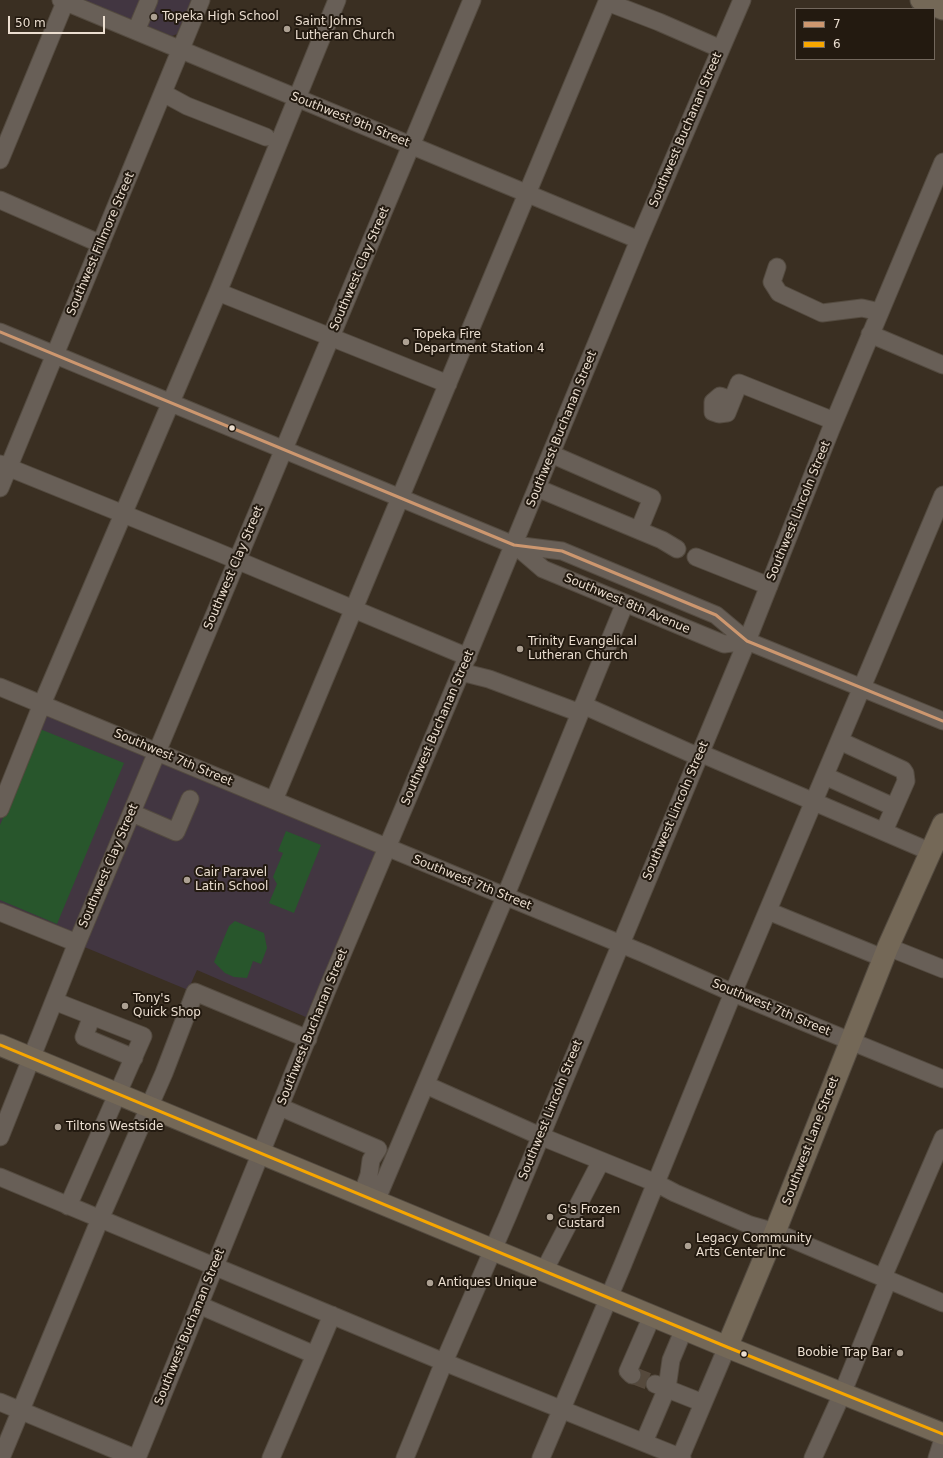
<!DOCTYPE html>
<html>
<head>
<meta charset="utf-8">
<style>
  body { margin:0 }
  #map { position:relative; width:943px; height:1458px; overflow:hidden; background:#3a2f22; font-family:"DejaVu Sans",sans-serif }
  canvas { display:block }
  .legend { position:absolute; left:795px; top:8px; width:140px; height:52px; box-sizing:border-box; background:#231a10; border:1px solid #73685d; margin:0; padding:5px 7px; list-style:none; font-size:12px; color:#ebded0 }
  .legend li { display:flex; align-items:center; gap:8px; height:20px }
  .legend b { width:20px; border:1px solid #73685d }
  .scale { position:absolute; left:8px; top:16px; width:97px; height:18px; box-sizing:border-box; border:2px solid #ebded0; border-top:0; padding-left:5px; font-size:12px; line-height:14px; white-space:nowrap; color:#ebded0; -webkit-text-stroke:3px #231a10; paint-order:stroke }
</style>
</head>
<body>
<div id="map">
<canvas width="943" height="1458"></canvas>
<ul class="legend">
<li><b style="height:5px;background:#cd976f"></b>7</li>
<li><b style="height:5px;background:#f7a600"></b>6</li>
</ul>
<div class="scale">50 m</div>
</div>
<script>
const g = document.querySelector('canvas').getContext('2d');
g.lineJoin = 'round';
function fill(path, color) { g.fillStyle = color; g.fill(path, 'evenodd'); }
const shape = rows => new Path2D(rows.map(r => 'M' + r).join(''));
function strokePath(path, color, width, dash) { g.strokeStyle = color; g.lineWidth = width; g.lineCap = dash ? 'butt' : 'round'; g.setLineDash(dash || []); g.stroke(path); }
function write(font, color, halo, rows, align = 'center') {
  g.font = font + ' "DejaVu Sans",sans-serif'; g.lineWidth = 4; g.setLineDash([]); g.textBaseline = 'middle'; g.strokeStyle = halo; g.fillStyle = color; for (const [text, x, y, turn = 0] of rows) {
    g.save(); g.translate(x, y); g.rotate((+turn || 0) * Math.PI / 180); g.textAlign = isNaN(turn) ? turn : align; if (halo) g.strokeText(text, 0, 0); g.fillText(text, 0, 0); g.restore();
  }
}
const education = shape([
  [84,0,191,0,177,34,172,36],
  [42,704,387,848,315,1021,197,970,188,990,0,912,0,809]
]);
const green = shape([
  [40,729,124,763,57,924,0,900,0,825],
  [286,831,321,845,294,913,269,903,277,884,273,877,283,853,278,851],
  [235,921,264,933,267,948,261,964,253,961,247,978,234,977,225,973,214,962,229,926]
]);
const minorTunnel = shape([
  [632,1375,655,1384]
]);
const minor = shape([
  [61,0,639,240],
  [136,31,149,0],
  [163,93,187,106,266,137],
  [0,160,66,0],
  [0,200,101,244],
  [777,267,772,282,779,293,822,313,862,308,880,312],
  [218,292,448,384],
  [0,332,514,545,562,551,716,615,747,641,943,721],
  [870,334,943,365],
  [732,400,720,396,713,402,713,412,719,414,727,413,739,383,834,421],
  [551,454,652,498,639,530],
  [0,464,215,551,468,657],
  [0,488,201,0],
  [537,488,662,540,677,549],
  [515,545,543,569,625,603,724,644,747,641],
  [696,557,769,586],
  [461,672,489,679,580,713],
  [0,687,645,954,733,993,943,1079],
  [583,705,699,757],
  [840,741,903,770,905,773,906,781,884,831],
  [700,753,931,852],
  [825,776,894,807],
  [274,800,607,2,659,22,721,49],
  [0,809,42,704,218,292,337,0],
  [132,813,176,832,190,799],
  [768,911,883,958],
  [0,912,77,943],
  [888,947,943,969],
  [54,1001,143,1036,68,1206],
  [92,1016,84,1037,134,1058],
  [426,1085,540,1136,656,1183,675,1193,750,1225,775,1232,943,1303],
  [280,1107,378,1149,371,1160,369,1175,362,1195],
  [0,1137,77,943,472,0],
  [0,1177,444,1362,682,1458],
  [376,1201,505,897,625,603],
  [544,1271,601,1161],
  [883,1277,943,1138],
  [199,1305,315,1355],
  [632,1375,628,1371,652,1316],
  [655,1384,703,1403],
  [0,1402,135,1458],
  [644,1442,667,1388,671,1360,684,1329],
  [1,1458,100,1219,164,1073,195,992,308,1039],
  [137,1458,327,990,461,672,639,240,742,0],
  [271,1458,332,1315],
  [405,1458,444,1362,508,1215,747,641,831,429,943,162],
  [541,1458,623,1264,733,993,943,495],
  [680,1458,727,1347],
  [813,1458,842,1394,888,1280],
  [937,1458,943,1439]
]);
const major = shape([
  [921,0,943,9],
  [0,1045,727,1347,943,1434],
  [727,1347,775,1232,888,947,943,824]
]);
const bus1 = shape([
  [0,332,514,545,562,551,716,615,747,641,943,721]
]);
const bus2 = shape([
  [0,1045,727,1347,943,1434]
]);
const markers = [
  [154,17,4,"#ada193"],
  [287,29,4,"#ada193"],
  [406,342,4,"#ada193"],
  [232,428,3.5,"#ebded0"],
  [520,649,4,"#ada193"],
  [187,880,4,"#ada193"],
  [125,1006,4,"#ada193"],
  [58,1127,4,"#ada193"],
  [550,1217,4,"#ada193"],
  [688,1246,4,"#ada193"],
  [430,1283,4,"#ada193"],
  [900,1353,4,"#ada193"],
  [744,1354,3.5,"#ebded0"]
];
const poiNames = [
  ["Topeka High School",162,17],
  ["Saint Johns",295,22],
  ["Lutheran Church",295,36],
  ["Topeka Fire",414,335],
  ["Department Station 4",414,349],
  ["Trinity Evangelical",528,642],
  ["Lutheran Church",528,656],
  ["Cair Paravel",195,873],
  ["Latin School",195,887],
  ["Tony's",133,999],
  ["Quick Shop",133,1013],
  ["Tiltons Westside",66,1127],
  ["G's Frozen",558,1210],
  ["Custard",558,1224],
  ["Legacy Community",696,1239],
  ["Arts Center Inc",696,1253],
  ["Antiques Unique",438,1283],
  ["Boobie Trap Bar",892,1353,"right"]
];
const streetNames = [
  ["Southwest 9th Street",350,120,22],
  ["Southwest Buchanan Street",686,130,-67],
  ["Southwest Fillmore Street",101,244,-67],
  ["Southwest Clay Street",360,269,-67],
  ["Southwest Buchanan Street",562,429,-68],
  ["Southwest Lincoln Street",799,511,-68],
  ["Southwest Clay Street",234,568,-67],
  ["Southwest 8th Avenue",627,604,23],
  ["Southwest Buchanan Street",438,728,-67],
  ["Southwest 7th Street",173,758,23],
  ["Southwest Lincoln Street",676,811,-67],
  ["Southwest Clay Street",109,866,-67],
  ["Southwest 7th Street",472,883,22],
  ["Southwest 7th Street",771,1008,23],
  ["Southwest Buchanan Street",313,1027,-68],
  ["Southwest Lincoln Street",551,1110,-68],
  ["Southwest Lane Street",811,1141,-69],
  ["Southwest Buchanan Street",190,1327,-68]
];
fill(education, '#423641');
fill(green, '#28562c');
strokePath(minorTunnel, '#55493c', 17, [17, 8]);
strokePath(minor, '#544b40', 19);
strokePath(major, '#544b40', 23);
strokePath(minor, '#685f57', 17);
strokePath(major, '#746857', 21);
strokePath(bus1, '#cd976f', 3);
strokePath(bus2, '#f7a600', 3);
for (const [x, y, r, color] of markers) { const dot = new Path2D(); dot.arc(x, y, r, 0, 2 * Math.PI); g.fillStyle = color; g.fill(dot); strokePath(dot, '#231a10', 1.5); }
write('12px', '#ebded0', '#231a10', poiNames, 'left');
write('12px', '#ebded0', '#231a10', streetNames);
</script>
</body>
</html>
